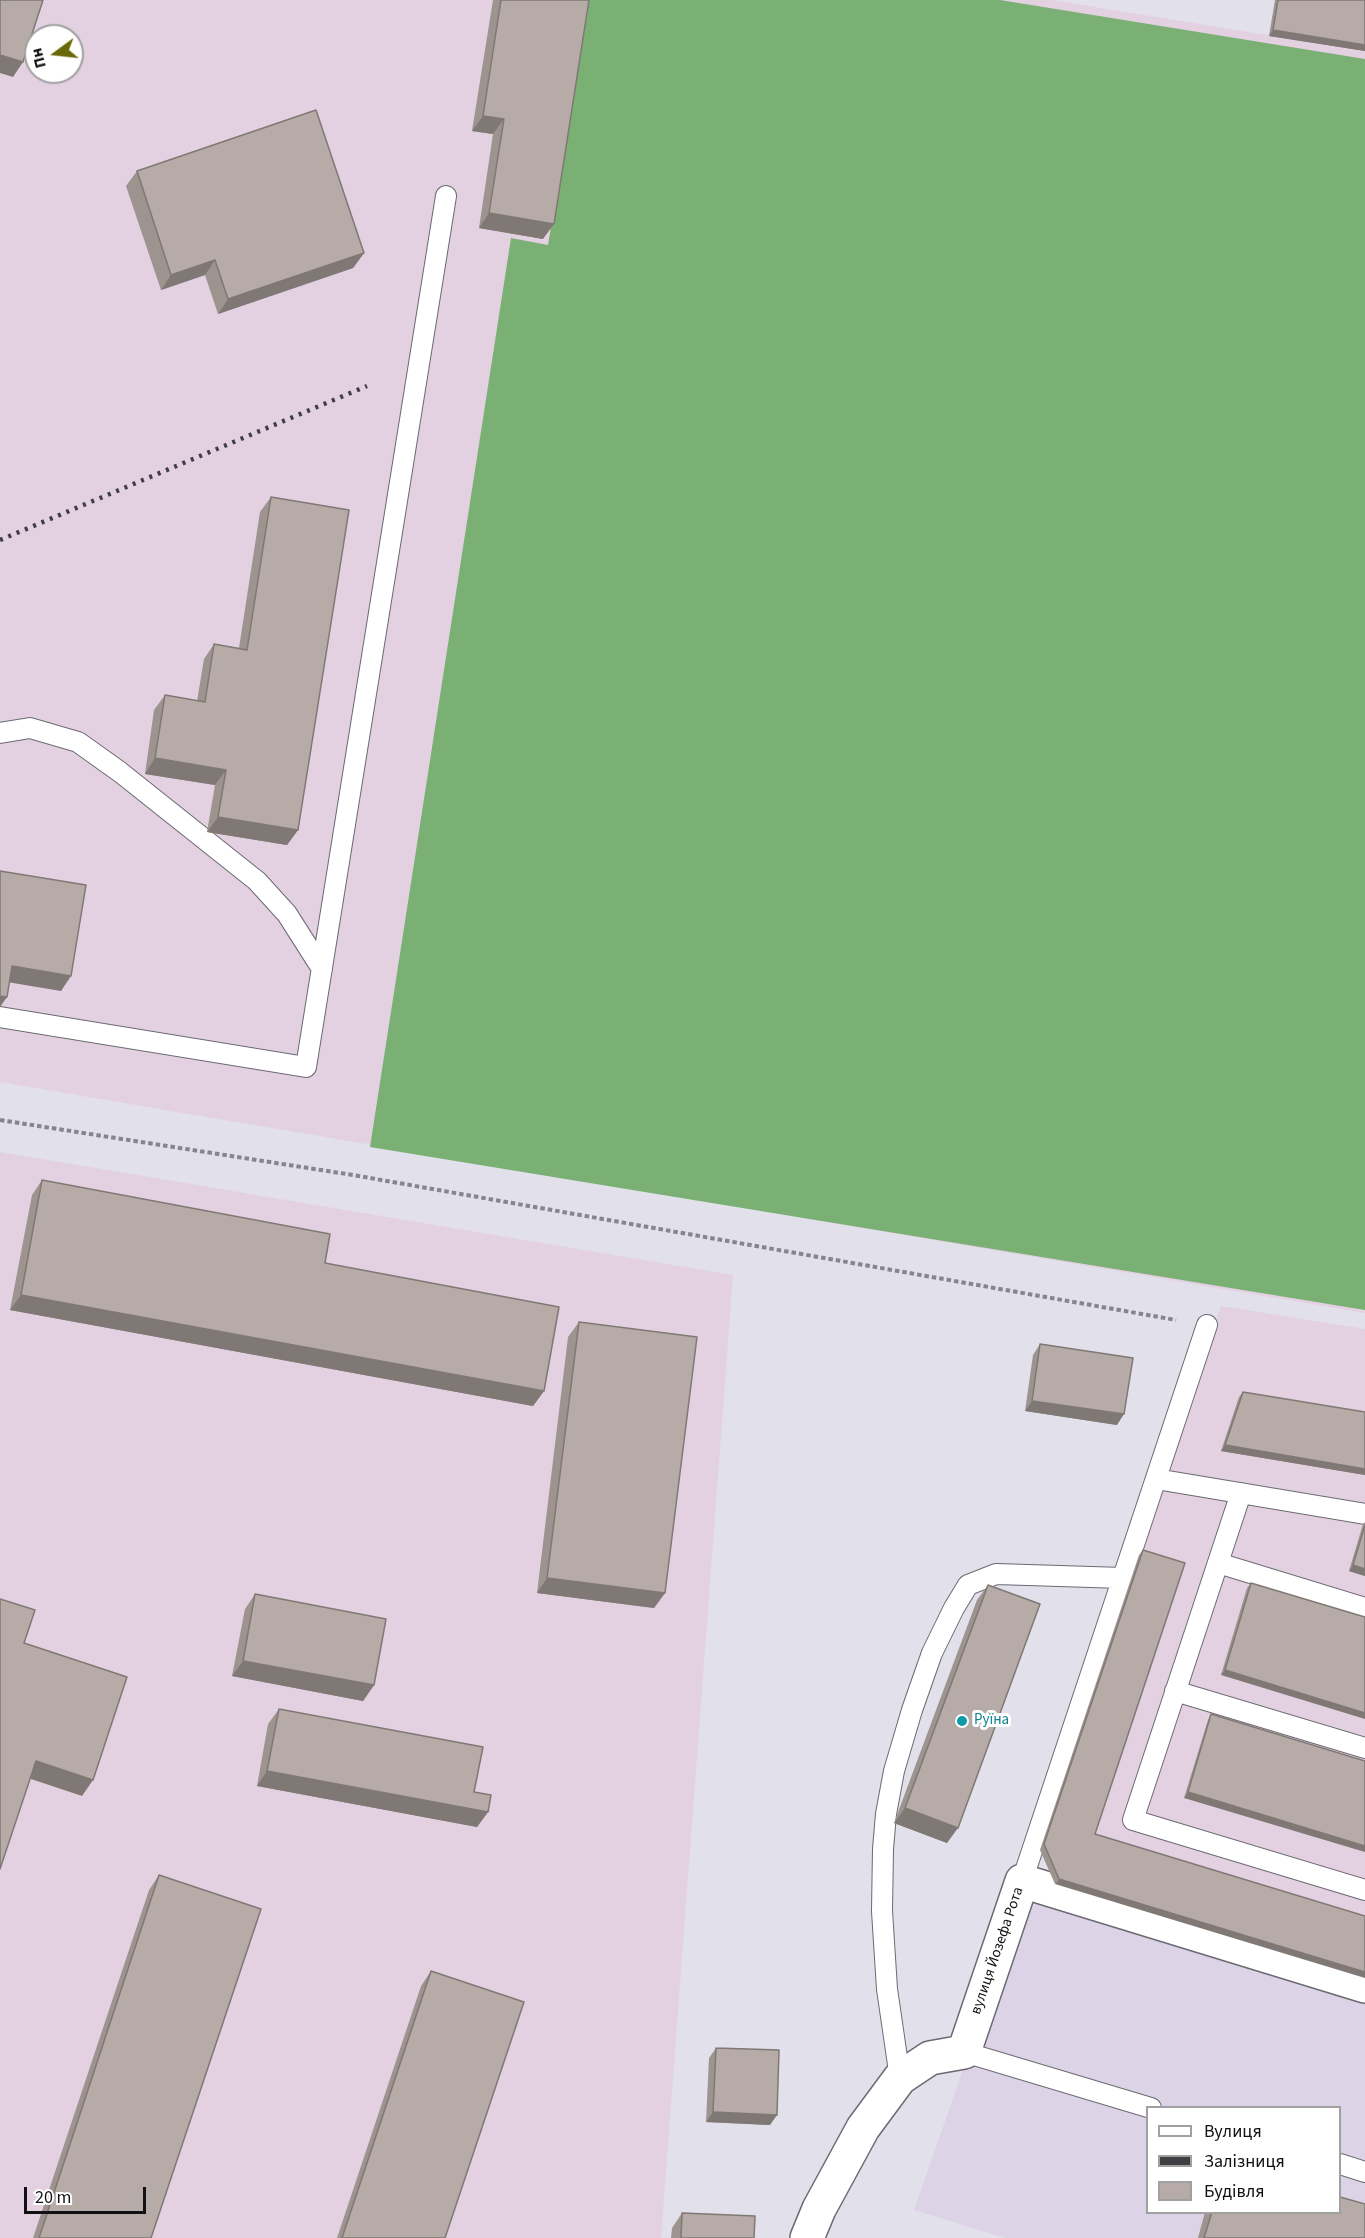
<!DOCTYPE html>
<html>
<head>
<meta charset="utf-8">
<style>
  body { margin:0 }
  #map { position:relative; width:1365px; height:2238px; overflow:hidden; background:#e1e0eb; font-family:"Source Sans 3",sans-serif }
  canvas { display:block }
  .legend { position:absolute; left:1146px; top:2106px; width:195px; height:108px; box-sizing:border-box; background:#fff; border:2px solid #a0a0a1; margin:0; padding:8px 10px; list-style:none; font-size:18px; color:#111114 }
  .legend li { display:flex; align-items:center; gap:12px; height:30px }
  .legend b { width:30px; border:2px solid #a0a0a1 }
  .north { position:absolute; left:24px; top:24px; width:60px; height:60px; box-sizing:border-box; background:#fff; border:2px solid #a0a0a1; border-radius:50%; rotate:255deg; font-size:16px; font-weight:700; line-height:24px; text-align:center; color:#111114 }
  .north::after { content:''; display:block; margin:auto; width:21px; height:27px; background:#696a07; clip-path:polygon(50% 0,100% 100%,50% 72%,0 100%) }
  .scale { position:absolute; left:24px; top:2187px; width:122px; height:27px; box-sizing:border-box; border:3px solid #111114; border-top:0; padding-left:8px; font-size:18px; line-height:21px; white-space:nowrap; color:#111114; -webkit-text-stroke:4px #fff; paint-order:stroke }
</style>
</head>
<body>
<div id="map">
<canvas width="1365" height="2238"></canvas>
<ul class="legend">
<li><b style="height:8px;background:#fff"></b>Вулиця</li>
<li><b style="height:8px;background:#3f3f43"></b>Залізниця</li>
<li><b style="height:16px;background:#b6aba6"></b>Будівля</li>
</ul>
<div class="north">Пн</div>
<div class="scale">20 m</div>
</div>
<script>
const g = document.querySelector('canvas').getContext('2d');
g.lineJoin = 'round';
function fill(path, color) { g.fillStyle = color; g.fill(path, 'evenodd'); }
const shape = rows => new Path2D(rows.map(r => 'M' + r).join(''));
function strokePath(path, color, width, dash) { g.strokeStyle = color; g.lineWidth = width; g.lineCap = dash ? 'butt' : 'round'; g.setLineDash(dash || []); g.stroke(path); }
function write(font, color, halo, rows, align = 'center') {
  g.font = font + ' "Source Sans 3",sans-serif'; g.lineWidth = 6; g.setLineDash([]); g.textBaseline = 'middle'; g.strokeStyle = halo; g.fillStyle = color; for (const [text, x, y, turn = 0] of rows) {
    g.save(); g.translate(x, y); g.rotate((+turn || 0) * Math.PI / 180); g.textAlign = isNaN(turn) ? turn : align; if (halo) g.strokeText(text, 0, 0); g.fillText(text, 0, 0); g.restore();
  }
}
const commercial = shape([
  [1023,1898,1365,2004,1365,2238,1005,2238,914,2210],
  [1148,2108,1340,2108,1340,2212,1148,2212]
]);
const industrial = shape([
  [0,0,1052,0,1365,51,1365,1313,0,1082],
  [36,36,72,36,72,72,36,72],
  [0,1152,733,1275,661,2238,0,2238],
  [1221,1306,1365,1329,1365,1978,1055,1884,1139,1555]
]);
const forest = shape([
  [588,0,1000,0,1365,59,1365,1310,370,1147,511,238,548,245]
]);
const path = shape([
  [0,1120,353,1175,1176,1320]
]);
const lane = shape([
  [0,733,30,728,78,742,120,772,257,881,287,914,322,969],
  [0,1017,306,1067,446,196],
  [1156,1479,1365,1514],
  [1241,1493,1133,1820,1365,1890],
  [1218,1563,1365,1608],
  [1175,1691,1365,1748],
  [1022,1881,1207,1325],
  [964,2052,1151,2108],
  [900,2078,887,1989,882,1911,883,1849,886,1814,894,1771,912,1710,932,1653,954,1608,968,1585,996,1574,1123,1578],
  [1340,2164,1365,2172]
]);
const street = shape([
  [807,2238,819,2209,863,2128,900,2078,930,2058,964,2052,1022,1881,1365,1986]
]);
const rail = shape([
  [0,540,367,386]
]);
const wall = shape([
  [493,0,589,0,543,239,479,228,493,134,472,131],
  [1275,0,1365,0,1365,51,1269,36],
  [137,171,364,253,353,268,218,314,205,275,161,290,126,186],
  [271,497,298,830,287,845,207,832,215,785,145,774,154,710,165,695,197,701,204,659,214,644,239,648,260,512],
  [42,1180,325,1263,544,1391,533,1406,10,1310,32,1195],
  [579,1322,665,1593,654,1608,537,1593,568,1337],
  [1040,1344,1117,1425,1025,1411,1033,1355],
  [1243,1392,1365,1412,1365,1475,1221,1451,1239,1397],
  [1365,1522,1365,1576,1349,1571,1363,1524],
  [1143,1550,1095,1834,1055,1884,1040,1850,1139,1555],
  [1251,1583,1365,1617,1221,1675,1247,1588],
  [988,1585,947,1843,894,1823,977,1600],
  [255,1594,374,1685,363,1701,232,1676,245,1609],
  [279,1709,488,1812,477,1827,257,1786,268,1724],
  [1211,1714,1365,1761,1184,1798,1208,1720],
  [159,1875,151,2238,33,2238,149,1890],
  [431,1971,445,2238,337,2238,421,1986],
  [716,2048,770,2125,706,2122,709,2058],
  [1205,2212,1340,2212,1365,2238,1198,2238],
  [682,2213,754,2238,671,2238,672,2228]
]);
const shadedWall = shape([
  [1273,30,1365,45,1365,51,1269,36],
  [0,55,23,62,13,77,0,73],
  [483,116,504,119,493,134,472,131],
  [489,213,554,224,543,239,479,228],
  [364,253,353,268,218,314,228,299],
  [215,260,205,275,161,290,171,275],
  [155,758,226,770,215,785,145,774],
  [218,817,298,830,287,845,207,832],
  [12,966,71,976,61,991,1,981],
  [0,996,7,997,0,1007],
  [21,1295,544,1391,533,1406,10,1310],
  [1032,1401,1124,1414,1117,1425,1025,1411],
  [1225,1445,1365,1469,1365,1475,1221,1451],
  [1353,1565,1365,1569,1365,1576,1349,1571],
  [547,1578,665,1593,654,1608,537,1593],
  [243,1661,374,1685,363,1701,232,1676],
  [1225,1670,1365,1713,1365,1719,1221,1675],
  [36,1761,93,1780,82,1796,25,1777],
  [267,1771,488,1812,477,1827,257,1786],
  [1188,1792,1365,1846,1365,1852,1184,1798],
  [905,1808,958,1828,947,1843,894,1823],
  [1059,1879,1365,1972,1365,1978,1055,1884],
  [713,2112,777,2115,770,2125,706,2122]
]);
const building = shape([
  [0,0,43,0,23,62,0,55,0,0],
  [501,0,589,0,554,224,489,213,504,119,483,116,501,0],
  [1278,0,1365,0,1365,45,1273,30,1278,0],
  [316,110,364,253,228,299,215,260,171,275,137,171,316,110],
  [271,497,349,510,298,830,218,817,226,770,155,758,165,695,205,702,214,644,247,650,271,497],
  [0,871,86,885,71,976,12,966,7,997,0,996,0,871],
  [42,1180,330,1234,325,1263,559,1307,544,1391,21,1295,42,1180],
  [579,1322,697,1337,665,1593,547,1578,579,1322],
  [1040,1344,1133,1358,1124,1414,1032,1401,1040,1344],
  [1243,1392,1365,1412,1365,1469,1225,1445,1243,1392],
  [1365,1525,1365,1569,1353,1565,1365,1525],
  [1143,1550,1185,1563,1095,1834,1365,1916,1365,1972,1059,1879,1044,1844,1143,1550],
  [1251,1583,1365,1617,1365,1713,1225,1670,1251,1583],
  [988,1585,1040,1604,958,1828,905,1808,988,1585],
  [255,1594,386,1619,374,1685,243,1661,255,1594],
  [0,1599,35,1610,24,1643,127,1677,93,1780,36,1761,0,1869,0,1599],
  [279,1709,483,1747,474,1792,491,1795,488,1812,267,1771,279,1709],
  [1211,1714,1365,1761,1365,1846,1188,1792,1211,1714],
  [159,1875,261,1909,151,2238,39,2238,159,1875],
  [431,1971,524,2002,445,2238,342,2238,431,1971],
  [716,2048,779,2050,777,2115,713,2112,716,2048],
  [1340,2197,1365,2204,1365,2238,1204,2238,1212,2212,1340,2212,1340,2197],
  [682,2213,755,2216,754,2238,681,2238,682,2213]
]);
const markers = [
  [962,1721,6,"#0f9aa8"]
];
const cultureNames = [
  ["Руїна",974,1721]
];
const streetNames = [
  ["вулиця Йозефа Рота",998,1951,-71]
];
fill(commercial, '#ddd3e7');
fill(industrial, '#e3d1e2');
fill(forest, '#7ab074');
strokePath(lane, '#6b6a73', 22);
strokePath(street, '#6b6a73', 36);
strokePath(path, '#86858d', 4, [4.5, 3]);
strokePath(lane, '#fff', 20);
strokePath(street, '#fff', 33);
strokePath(rail, '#3f3f43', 4.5, [3, 6]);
fill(wall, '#9d938f');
fill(shadedWall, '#7f7874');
fill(building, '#b6aba6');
strokePath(building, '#7f7874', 1.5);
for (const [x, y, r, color] of markers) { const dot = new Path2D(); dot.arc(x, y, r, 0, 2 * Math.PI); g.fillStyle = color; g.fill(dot); strokePath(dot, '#fff', 2); }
write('15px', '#0d838f', '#fff', cultureNames, 'left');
write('15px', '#111114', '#fff', streetNames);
</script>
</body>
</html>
